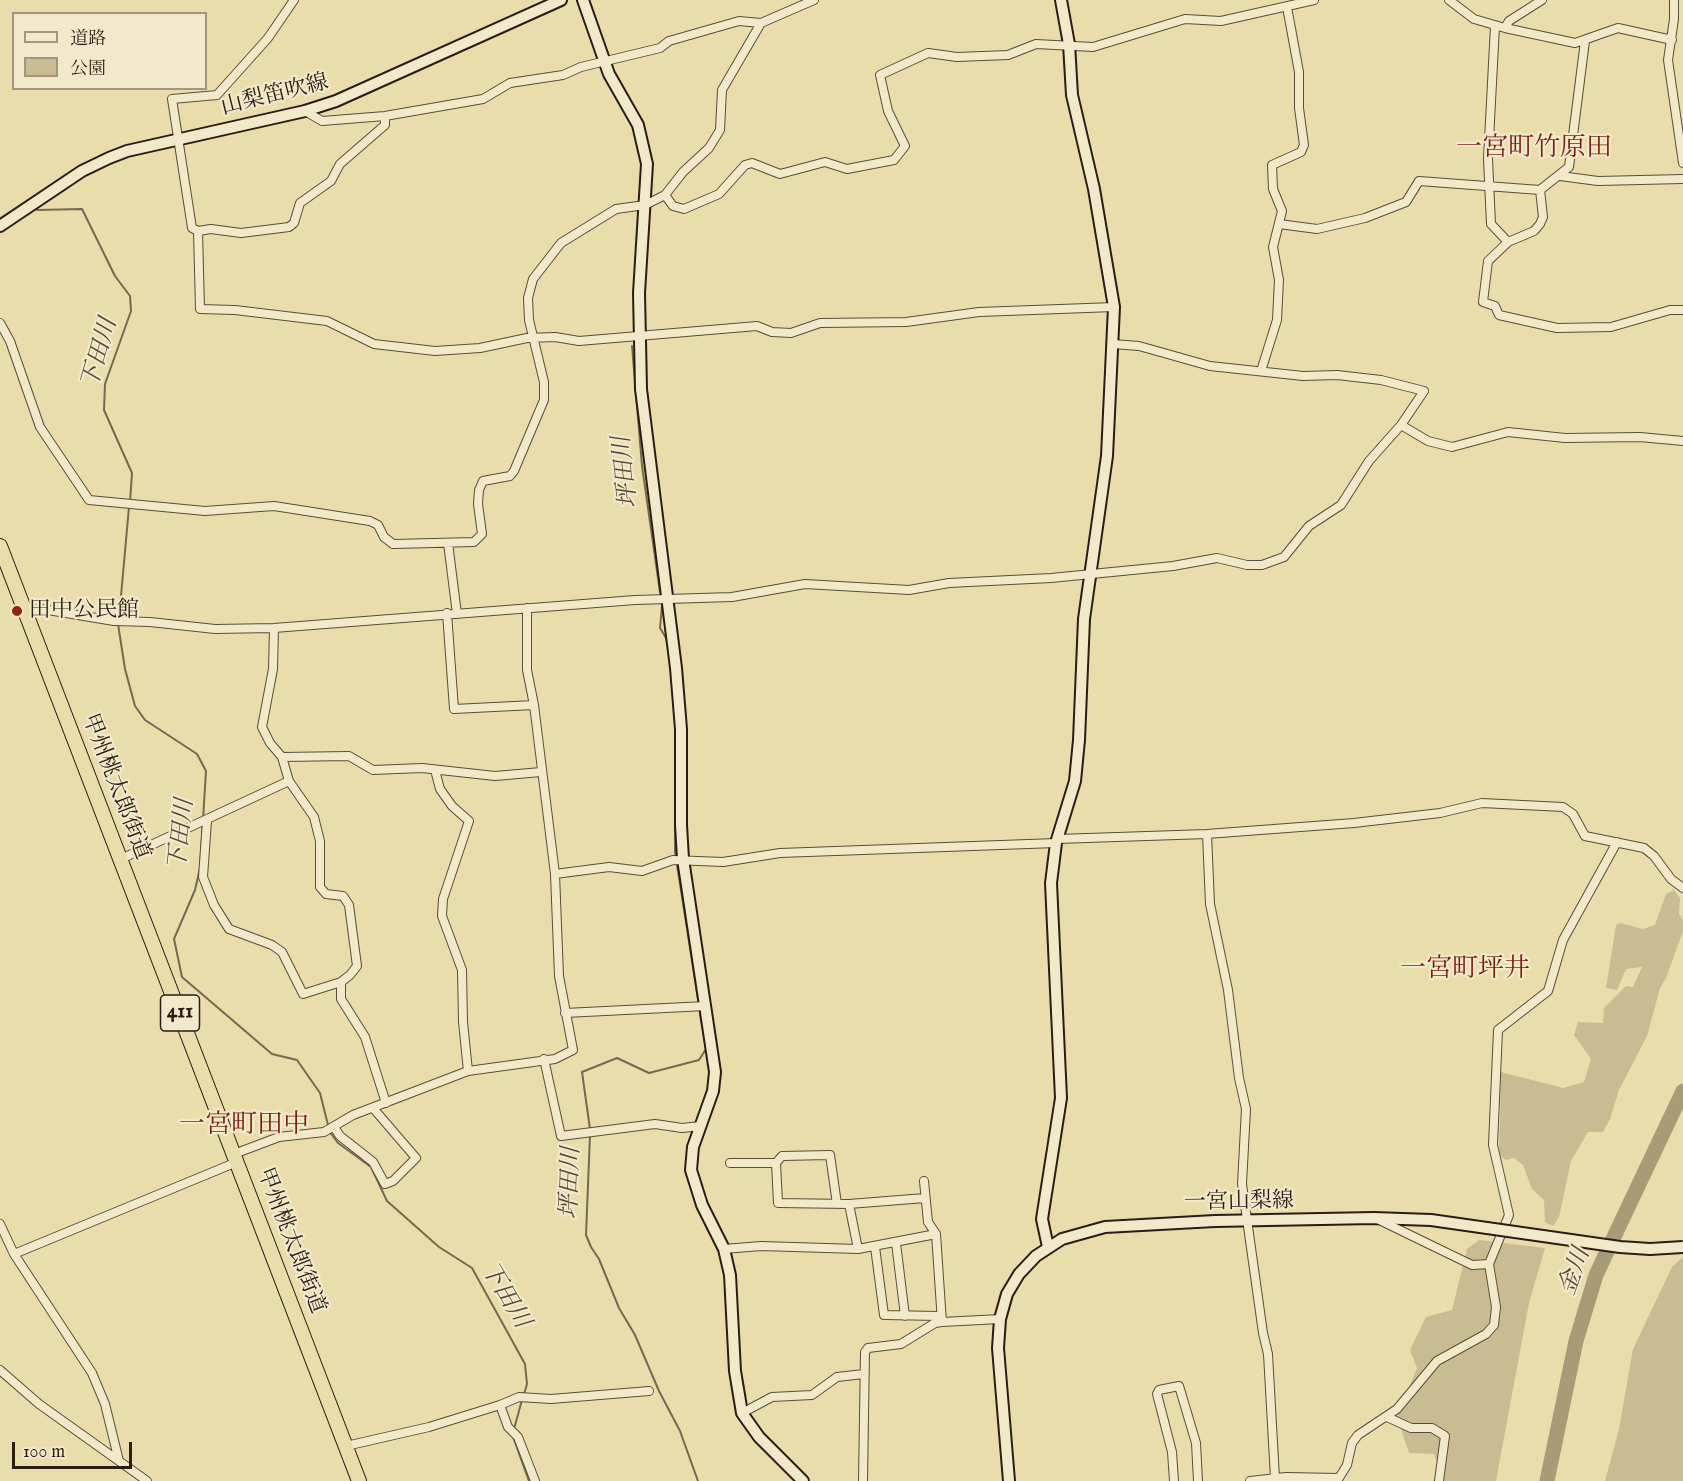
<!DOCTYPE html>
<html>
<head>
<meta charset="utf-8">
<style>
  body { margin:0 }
  #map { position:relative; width:1683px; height:1481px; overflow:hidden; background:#eaddac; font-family:"IM FELL English","Noto Serif JP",serif }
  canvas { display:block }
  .legend { position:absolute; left:12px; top:12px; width:195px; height:78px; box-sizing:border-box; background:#f1e9c9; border:2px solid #a19781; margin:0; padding:8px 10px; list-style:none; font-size:18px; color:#291d14 }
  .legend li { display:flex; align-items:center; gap:12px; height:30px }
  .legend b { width:30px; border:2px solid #a19781 }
  .scale { position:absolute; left:12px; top:1442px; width:120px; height:27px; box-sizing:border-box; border:3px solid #291d14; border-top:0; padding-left:8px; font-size:18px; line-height:21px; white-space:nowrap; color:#291d14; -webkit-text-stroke:4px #f1e9c9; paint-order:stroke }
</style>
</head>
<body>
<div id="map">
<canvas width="1683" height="1481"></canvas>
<ul class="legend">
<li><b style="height:8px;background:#f1e9c9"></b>道路</li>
<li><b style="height:16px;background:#c9bc92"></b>公園</li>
</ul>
<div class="scale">100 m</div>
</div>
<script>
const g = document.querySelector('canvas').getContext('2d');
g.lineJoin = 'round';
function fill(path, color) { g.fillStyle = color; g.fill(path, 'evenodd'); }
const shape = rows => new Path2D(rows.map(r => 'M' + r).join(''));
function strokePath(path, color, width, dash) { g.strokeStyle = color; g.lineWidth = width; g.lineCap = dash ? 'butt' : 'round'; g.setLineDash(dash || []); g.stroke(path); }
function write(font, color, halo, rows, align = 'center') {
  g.font = font + ' "IM FELL English","Noto Serif JP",serif'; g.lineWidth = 4.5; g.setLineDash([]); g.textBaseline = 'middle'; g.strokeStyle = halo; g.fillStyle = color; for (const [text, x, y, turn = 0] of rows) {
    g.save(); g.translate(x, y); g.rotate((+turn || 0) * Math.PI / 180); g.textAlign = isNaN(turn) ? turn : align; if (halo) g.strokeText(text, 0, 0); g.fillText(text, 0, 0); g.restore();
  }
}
const green = shape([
  [1674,890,1680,898,1679,914,1683,920,1683,931,1666,978,1660,988,1647,1036,1619,1090,1610,1119,1603,1132,1588,1132,1571,1161,1559,1217,1553,1226,1545,1222,1544,1200,1532,1189,1523,1165,1514,1158,1506,1160,1499,1154,1501,1072,1563,1088,1584,1082,1591,1059,1574,1035,1578,1022,1603,1023,1604,1008,1626,986,1633,987,1642,967,1626,969,1617,990,1606,988,1616,925,1620,923,1643,929,1655,925,1666,894],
  [1479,1240,1545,1248,1529,1303,1496,1481,1433,1481,1439,1468,1434,1454,1409,1453,1397,1417,1417,1368,1410,1350,1426,1317,1452,1310,1467,1249],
  [1683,1257,1683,1481,1605,1481,1619,1429,1633,1349,1672,1267]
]);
const stream = shape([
  [37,210,82,209,115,276,130,296,131,311,105,384,104,410,132,473,130,502],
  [632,346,642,466,660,592],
  [662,606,660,628,666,638,669,652],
  [119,618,129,507],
  [118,624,125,669,135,706,145,720,197,754,206,771,200,868,195,890,174,939,182,977,272,1054,297,1060,320,1093,328,1125],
  [674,708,675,723],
  [675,735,675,852,698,999],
  [590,1129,582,1072,617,1058,649,1073,699,1060,706,1049,700,1013],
  [329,1131,338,1143,371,1167,387,1201,439,1247,472,1268,525,1364,527,1384,524,1394],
  [590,1135,586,1235,591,1247,599,1259,619,1308,635,1335,659,1391,680,1431,698,1481],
  [514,1429,522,1400],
  [512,1434,529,1481]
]);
const river = shape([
  [1547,1481,1576,1341,1596,1275,1683,1091]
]);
const street = shape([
  [294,0,268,38,217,95,172,99,192,228,198,231,200,309,235,310,327,321,374,344,435,351,480,348,527,338,555,337,579,341,757,326,772,332,791,333,820,323,906,322,979,312,1114,307],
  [1449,0,1474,19,1505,28,1575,43,1618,28,1672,40],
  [1674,0,1674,19,1668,60,1683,163],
  [1495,26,1488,159,1491,224,1508,242],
  [1505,28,1509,21,1542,0],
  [305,111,322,121,385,116,483,99,510,83,563,75,581,67,660,48,669,41,739,21,761,23,814,0],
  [1560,176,1598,181,1683,179],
  [1540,190,1543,217,1540,224,1534,231,1508,242,1488,261,1483,302,1495,306,1499,315,1557,328,1611,327,1670,310,1683,310],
  [665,195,673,206,684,209,719,194,745,165,752,163,780,174,825,162,847,169,894,160,905,146,888,111,880,75,928,53,957,57,1008,55,1036,44,1093,47,1185,19,1221,21,1314,0],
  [1279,224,1317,229,1365,218,1406,202,1419,181,1540,190,1569,167,1585,41],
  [198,231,211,229,241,233,289,227,294,223,300,203,331,181,340,164,385,125,385,116],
  [0,323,10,341,40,427,89,500,205,511,274,506,370,521,378,525,384,537,393,544,474,542,482,534,478,504,479,490,483,481,510,476,514,471,544,400,544,382,529,320,528,298,533,279,561,243,616,209,645,205,665,195,683,172,709,148,720,130,722,90,761,23],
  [1261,371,1277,320,1279,280,1273,247,1282,211,1273,189,1272,165,1301,152,1304,145,1299,108,1299,72,1287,7],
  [1401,425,1428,441,1452,447,1508,432,1565,438,1640,437,1683,441],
  [448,543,457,614],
  [25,610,42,609,114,621,150,622,215,629,274,628,635,600,732,597,805,584,909,590,949,583,1051,578,1173,566,1217,558,1247,565,1262,565,1284,557,1309,526,1341,505,1369,461,1401,425,1424,391,1381,380,1337,375,1303,376,1210,366,1139,346,1113,344],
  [447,613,454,709,534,705],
  [282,757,349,756,373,770,422,768,495,776,541,772],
  [435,770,440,789,452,806,469,821,443,899,442,916,462,970,463,1022,468,1071],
  [207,821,203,877,214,905,229,929,272,945,282,952,303,994,341,982,350,975,357,966,349,905,343,896,326,894,320,887,320,841,314,817,289,781,282,757,270,743,262,727,273,669,274,628],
  [1207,834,1210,904,1228,990,1239,1078,1246,1109,1242,1184,1263,1333,1268,1354,1275,1478],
  [1057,839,1207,834,1354,823,1440,813,1482,803,1563,807,1573,814,1585,836,1644,848,1654,856,1671,879,1683,888],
  [121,859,289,781],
  [555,874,609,867,642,871,673,860,723,862,780,853,1056,843],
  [341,982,341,999,365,1037,386,1103],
  [565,1013,706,1006],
  [544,1059,561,1136,655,1124,682,1128,701,1126],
  [334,1127,340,1136,373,1162,385,1184,393,1181,416,1158,373,1108],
  [234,1154,279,1137,324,1132,353,1115,468,1071,555,1059,573,1050,559,976,555,874,534,705,527,670,527,608],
  [730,1163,776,1163,782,1156,830,1155,837,1204],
  [776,1163,778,1203,849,1204,925,1198],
  [924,1181,928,1222,936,1234,942,1322,1000,1319],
  [849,1204,858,1249],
  [1375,1218,1472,1265,1489,1264],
  [0,1224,14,1254,92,1373,105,1404,119,1461],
  [896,1243,905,1316],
  [875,1247,884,1315,939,1316],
  [724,1249,761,1246,858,1249,936,1234],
  [14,1254,237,1162],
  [0,1370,39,1404,147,1481],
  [500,1405,519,1397,551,1399,649,1391],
  [742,1413,772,1397,812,1395,837,1377,864,1374],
  [1387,1417,1411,1428,1432,1428,1445,1436,1439,1481],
  [346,1446,429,1427,500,1405,508,1427,518,1437,535,1481],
  [863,1481,865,1352,868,1348,901,1344,935,1323,942,1322],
  [1174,1481,1172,1452,1157,1394,1159,1390,1179,1386,1196,1443,1198,1481],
  [1250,1481,1286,1477,1339,1478,1347,1465,1352,1443,1358,1435,1397,1409,1437,1361,1486,1334,1494,1325,1496,1307,1489,1264,1509,1215,1493,1145,1498,1030,1548,991,1563,940,1617,842]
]);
const secondary = shape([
  [583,0,609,74,638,125,647,164,639,293,641,389,676,668,681,729,681,825,683,859,715,1072,713,1091,693,1147,691,1170,702,1205,724,1249,730,1275,735,1371,742,1413,759,1437,803,1481],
  [0,226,82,171,109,158,127,151,305,111,336,101,561,0],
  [1048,1247,1042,1219,1061,1098,1051,883,1056,843,1075,781,1079,740,1084,619,1107,456,1114,307,1094,189,1072,95,1069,44,1061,0],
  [1009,1481,998,1348,1000,1319,1007,1294,1019,1274,1036,1256,1062,1239,1105,1227,1215,1221,1374,1218,1431,1220,1487,1228]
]);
const highway = shape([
  [0,546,359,1481]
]);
const secondaryBridge = shape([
  [1487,1228,1620,1247,1650,1249,1683,1247]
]);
const markers = [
  [17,611,6,"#8f2418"]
];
const shields = [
  [180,1013,39]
];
const shieldNames = [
  ["411",180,1013]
];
const streetNames = [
  ["山梨笛吹線",275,96,-14],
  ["甲州桃太郎街道",115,787,69],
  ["一宮山梨線",1239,1203,-1],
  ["甲州桃太郎街道",290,1241,69]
];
const poiNames = [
  ["田中公民館",29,611]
];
const waterNames = [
  ["下田川",101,354,-74],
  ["坪田川",627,472,-96],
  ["下田川",183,835,-84],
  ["坪田川",572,1183,-88],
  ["金川",1576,1272,-70],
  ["下田川",504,1296,59]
];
const quarterNames = [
  ["一宮町竹原田",1534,150],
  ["一宮町坪井",1465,971],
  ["一宮町田中",244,1127]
];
fill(green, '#c9bc92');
strokePath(stream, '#756950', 2);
strokePath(river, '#a89c78', 15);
strokePath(street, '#594d3a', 10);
strokePath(secondary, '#291d14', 14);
strokePath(highway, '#291d14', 16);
strokePath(street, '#f1e9c9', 8);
strokePath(secondary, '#f1e9c9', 10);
strokePath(highway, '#eaddac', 14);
strokePath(secondaryBridge, '#291d14', 14, []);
strokePath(secondaryBridge, '#f1e9c9', 10);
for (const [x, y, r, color] of markers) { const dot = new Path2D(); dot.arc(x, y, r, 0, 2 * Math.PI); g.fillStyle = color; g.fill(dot); strokePath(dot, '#f1e9c9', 2); }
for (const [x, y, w] of shields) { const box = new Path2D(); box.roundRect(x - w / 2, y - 18, w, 36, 4.5); g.fillStyle = '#f1e9c9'; g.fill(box); strokePath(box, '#291d14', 1.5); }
write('bold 21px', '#291d14', null, shieldNames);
write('22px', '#291d14', '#f1e9c9', streetNames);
write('22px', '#291d14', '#f1e9c9', poiNames, 'left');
write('italic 24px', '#554937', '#f1e9c9', waterNames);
write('26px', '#7a1f14', '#f1e9c9', quarterNames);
</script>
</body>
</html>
